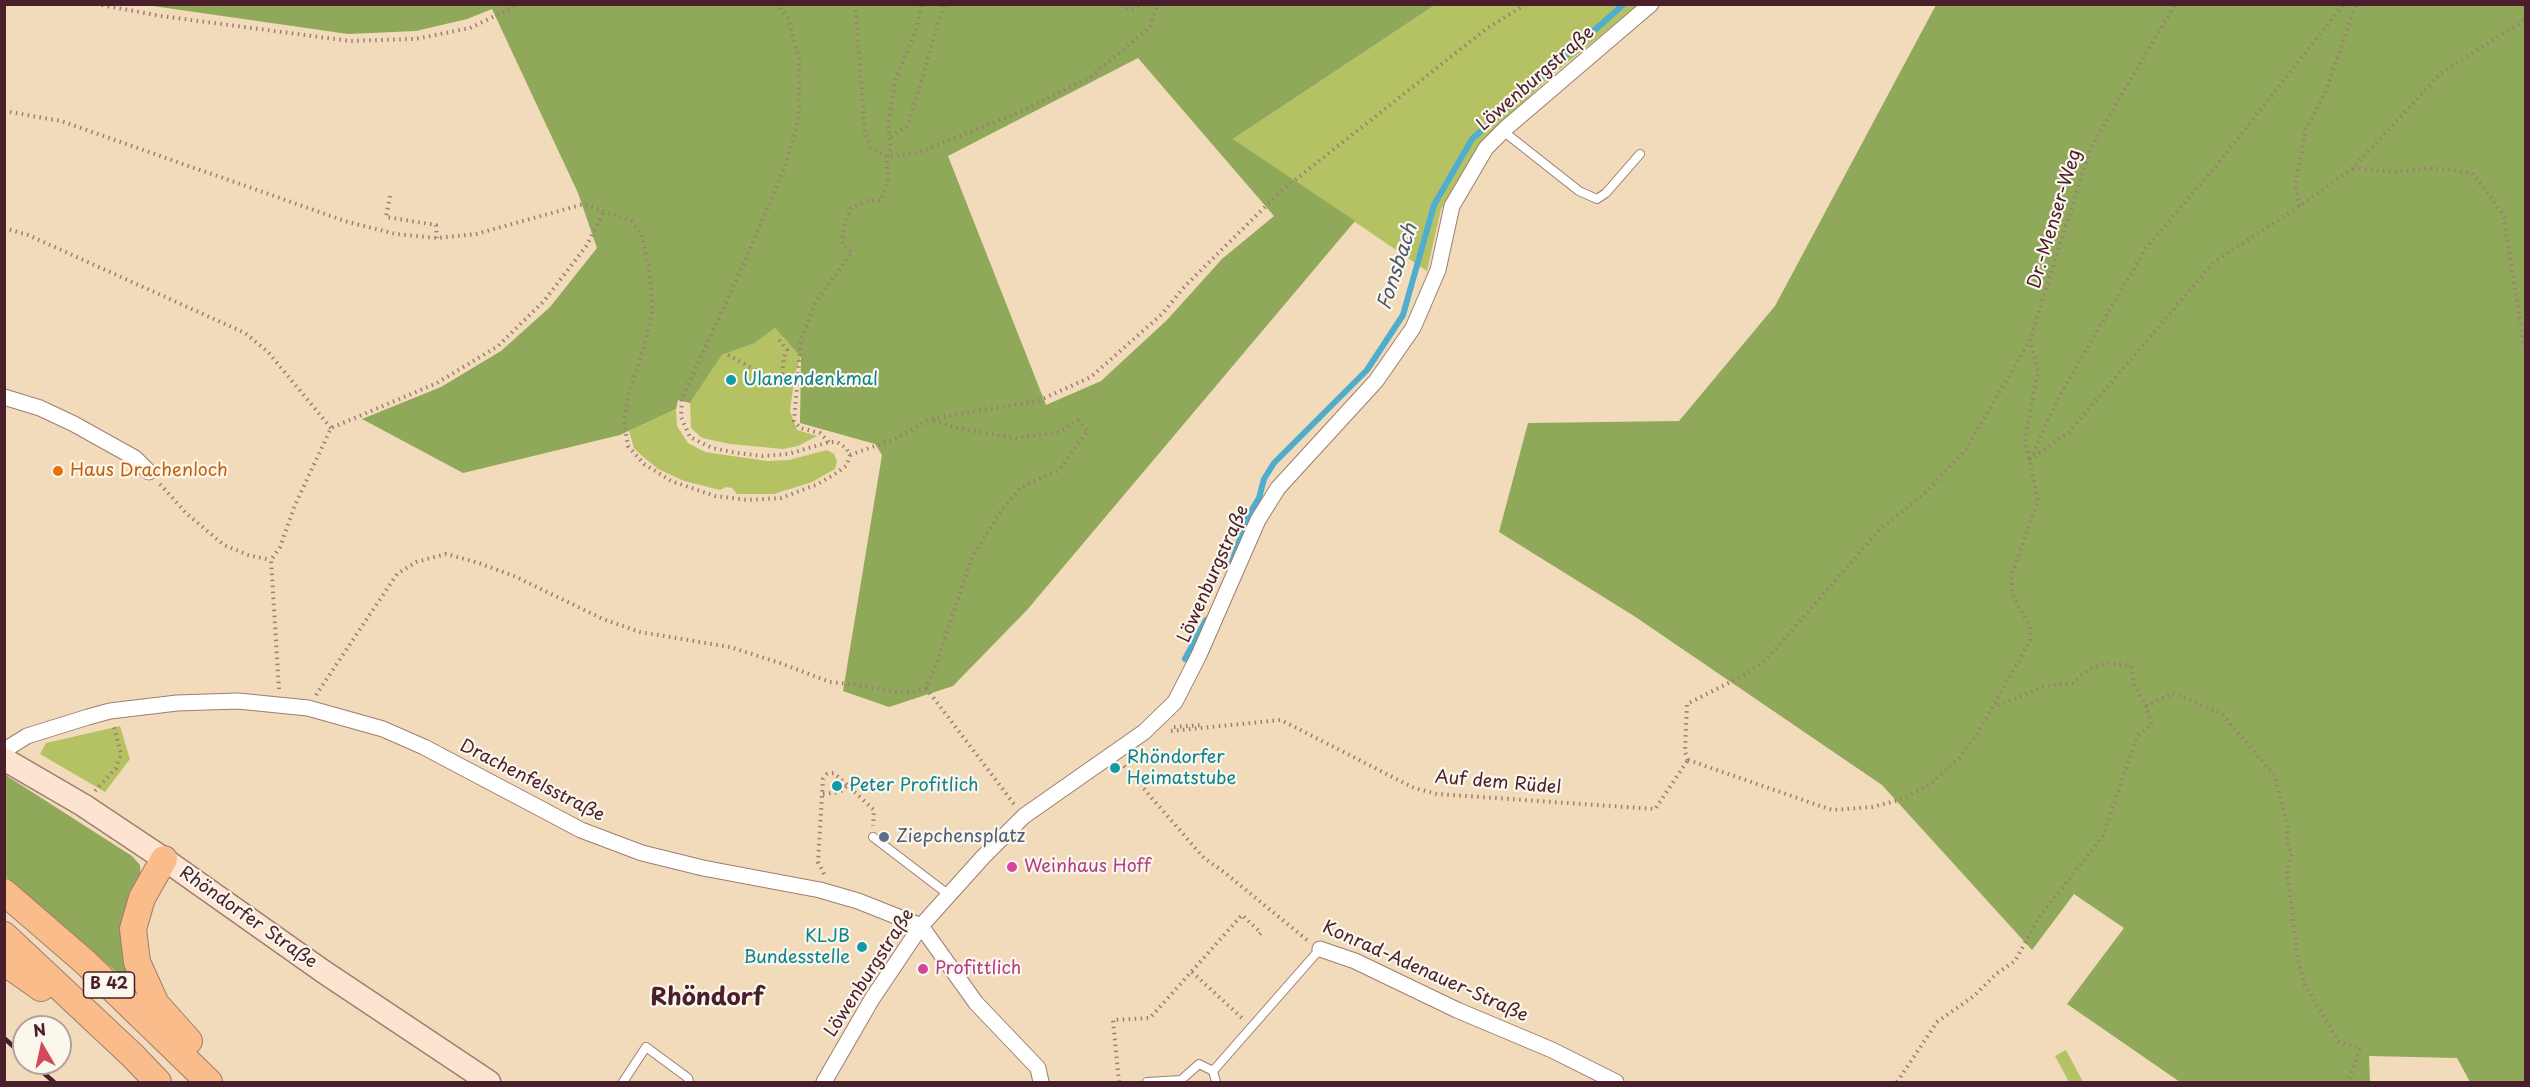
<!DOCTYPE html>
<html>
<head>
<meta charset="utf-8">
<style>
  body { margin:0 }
  #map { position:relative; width:2530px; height:1087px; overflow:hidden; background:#f1dbba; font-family:"Playpen Sans",sans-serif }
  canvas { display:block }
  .frame { position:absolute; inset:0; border:6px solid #4a1f2b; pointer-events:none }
  .north { position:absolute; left:12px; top:1015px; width:60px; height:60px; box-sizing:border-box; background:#fbf7ec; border:2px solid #b4a19f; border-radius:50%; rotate:351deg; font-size:16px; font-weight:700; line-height:24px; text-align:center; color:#4a1f2b }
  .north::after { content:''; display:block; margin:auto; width:21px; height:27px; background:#d1495b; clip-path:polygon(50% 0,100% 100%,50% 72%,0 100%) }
</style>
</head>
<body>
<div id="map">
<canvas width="2530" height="1087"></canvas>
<div class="frame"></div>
<div class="north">N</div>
</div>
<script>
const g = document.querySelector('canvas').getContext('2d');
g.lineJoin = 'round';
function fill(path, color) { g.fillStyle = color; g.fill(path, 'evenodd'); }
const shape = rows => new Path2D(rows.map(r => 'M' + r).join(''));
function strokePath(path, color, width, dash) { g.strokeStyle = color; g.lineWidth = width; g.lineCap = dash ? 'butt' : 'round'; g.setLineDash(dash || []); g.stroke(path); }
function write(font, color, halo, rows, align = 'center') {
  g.font = font + ' "Playpen Sans",sans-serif'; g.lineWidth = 4.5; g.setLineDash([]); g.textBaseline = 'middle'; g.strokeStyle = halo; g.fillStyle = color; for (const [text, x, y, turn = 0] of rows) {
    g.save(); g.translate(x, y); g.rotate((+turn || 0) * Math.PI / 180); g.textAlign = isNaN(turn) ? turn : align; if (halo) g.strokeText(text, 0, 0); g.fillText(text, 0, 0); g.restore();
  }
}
const green = shape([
  [1435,5,1638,5,1551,76,1480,144,1441,209,1427,271,1233,139],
  [775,328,801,356,795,374,790,411,797,430,817,436,798,446,783,449,730,444,702,438,691,428,690,403,722,355,755,343],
  [676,409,677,426,688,443,705,452,767,461,789,460,827,450,834,454,837,461,835,469,812,482,774,494,737,494,732,488,726,487,720,490,684,481,658,469,641,455,634,448,629,431],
  [120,726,130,759,105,792,40,754,46,743],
  [2066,1050,2083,1082,2069,1082,2055,1056]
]);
const forest = shape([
  [146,5,1435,5,1233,139,1355,221,1027,610,953,686,889,707,843,691,882,455,875,444,800,423,801,357,775,328,755,343,722,355,690,403,678,400,676,409,620,435,463,473,362,419,441,387,501,351,550,307,597,248,578,193,492,9,467,19,416,31,348,34],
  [1138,58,1274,216,1222,259,1167,320,1101,381,1046,405,948,156],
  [1936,5,2525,5,2525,1082,2470,1082,2457,1058,2369,1056,2370,1082,2180,1082,2067,1004,2124,928,2074,894,2032,950,1882,785,1634,616,1499,532,1528,423,1679,421,1775,306],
  [4,774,132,856,140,865,141,883,122,920,127,981,5,876]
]);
const stream = shape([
  [1232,562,1248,516,1259,498,1264,479,1274,463,1367,370,1403,315,1434,205,1472,139,1624,4],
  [1185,659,1206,620]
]);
const path = shape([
  [96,4,161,16,350,41,415,39,470,28,520,4],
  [855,4,865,132,871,148,887,157,917,153,1020,112,1091,77,1150,27,1158,4],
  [1122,4,1130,10,1146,4],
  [4,111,61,121,348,222,396,234,437,238,476,234,584,204,631,221,641,233,649,267,653,309,640,361,629,393,624,422,628,446,644,464,671,481,715,496,748,500,781,498,818,484,838,472,847,465,850,455,846,448,837,442,829,442,788,454,763,456,737,453,712,448,690,437,681,417,682,398,745,261,784,169,795,134,799,114,799,59,788,18,776,4],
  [891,137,908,125,944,4],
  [2353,168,2396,172,2435,168,2472,173,2503,214,2526,356],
  [390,196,386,217,436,225,437,238],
  [2300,206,2295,186,2306,129,2325,93,2356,4],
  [4,228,28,235,245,333,268,352,331,428],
  [779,340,787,350,784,357,782,377],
  [728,355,768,377,782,377,796,382],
  [829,442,820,433,800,428,794,421,801,340,815,303,852,252,842,245,844,227,851,208,868,200,880,201,888,182,887,157,891,148,888,128,895,81,916,30,922,4],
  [850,455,895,439,930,419,1038,401,1091,377,1163,313,1184,287,1281,191,1486,29,1526,4],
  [2030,459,2061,393,2146,248,2216,166,2344,4],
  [2029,460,2069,432,2214,262,2300,206,2353,168,2441,73,2526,19],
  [160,484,187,514,224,545,248,555,271,560],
  [926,688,1014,804],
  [279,689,271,560,280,547,295,505,331,428,437,383,498,346,544,301,587,245,604,211],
  [316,695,397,574,416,562,446,554,479,563,514,576,603,619,640,632,730,647,780,663,830,682,859,685,896,692,913,692,926,688,936,665,972,557,1002,509,1021,487,1059,470,1088,431,1078,420,1060,432,1016,438,956,428,930,419],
  [2146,706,2173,693,2221,713,2274,775,2288,827,2287,843,2292,853,2287,870,2298,960,2305,985,2339,1042,2360,1048,2348,1082],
  [1174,727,1203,725],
  [1171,731,1281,720,1414,788,1437,794,1655,809,1688,760],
  [1688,760,1832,810,1872,807,1900,800,1932,783,1959,758,1976,736,2030,641,2030,627,2013,595,2011,577,2038,501,2025,440,2038,371,2030,340,2090,149,2175,4],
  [1688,760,1685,752,1687,704,1746,674,1767,659,1879,530,1924,494,1966,449,2030,340],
  [1124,766,1204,858,1224,872,1307,940],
  [95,791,116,768,121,754,114,727],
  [823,794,840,792,848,785],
  [824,874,818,862,823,779,827,774,834,773,874,810,873,826],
  [1192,972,1242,1018],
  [1119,1082,1113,1020,1150,1018,1242,915,1261,933,1257,937],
  [1897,1082,1937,1022,1974,996,1996,974,2015,961,2039,917,2103,836,2137,736,2152,724,2146,706,2134,684,2131,666,2108,663,2089,669,2073,683,2046,686,1994,707]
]);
const service = shape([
  [1503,131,1579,191,1597,199,1606,193,1640,154],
  [873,837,949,895],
  [1213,1071,1320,949],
  [1213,1071,1216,1082],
  [623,1082,646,1047,688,1078,689,1082],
  [1147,1082,1181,1080,1199,1064,1213,1071]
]);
const minor = shape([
  [4,397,40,408,74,424,135,458,149,472],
  [4,752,11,746,27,736,88,717,110,711,177,703,238,701,308,708,383,729,424,747,581,830,642,853,703,868,820,890,858,901,921,926,976,1003,1038,1068,1041,1082],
  [1320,949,1355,961,1457,1010,1552,1050,1616,1082],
  [824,1082,872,999,921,926,983,857,1024,816,1144,732,1175,702,1199,655,1258,520,1278,488,1376,381,1413,328,1438,270,1452,206,1486,148,1506,128,1651,4]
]);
const secondary = shape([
  [4,759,83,805,164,859,324,972,489,1082]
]);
const trunk = shape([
  [164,859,142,898,133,929,137,962,156,1004,189,1041],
  [4,892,85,962,209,1082],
  [4,935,132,1055,158,1082],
  [4,962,41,988]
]);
const rail = shape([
  [4,1038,24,1056],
  [32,1063,54,1082]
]);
const markers = [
  [731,380,6,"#0f9aa8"],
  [58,471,6,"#e8710a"],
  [1115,768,6,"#0f9aa8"],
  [837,786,6,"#0f9aa8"],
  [884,837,6,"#5c6f8a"],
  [1012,867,6,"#d1479c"],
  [862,947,6,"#0f9aa8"],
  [923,969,6,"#d1479c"]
];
const shields = [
  [109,985,51]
];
const shieldNames = [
  ["B 42",109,985]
];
const streetNames = [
  ["Löwenburgstraße",1536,79,-41],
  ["Dr.-Menser-Weg",2055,219,-73],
  ["Löwenburgstraße",1214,574,-66],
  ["Drachenfelsstraße",532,781,27],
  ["Auf dem Rüdel",1498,783,5],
  ["Rhöndorfer Straße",248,918,35],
  ["Konrad-Adenauer-Straße",1425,972,24],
  ["Löwenburgstraße",870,973,-57]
];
const cultureNames = [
  ["Ulanendenkmal",743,380],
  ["Rhöndorfer",1127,758],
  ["Heimatstube",1127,779],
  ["Peter Profitlich",849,786],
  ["KLJB",850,937,"right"],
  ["Bundesstelle",850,958,"right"]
];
const foodNames = [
  ["Haus Drachenloch",70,471]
];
const serviceNames = [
  ["Ziepchensplatz",896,837]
];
const hotelNames = [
  ["Weinhaus Hoff",1024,867],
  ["Profittlich",935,969]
];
const waterNames = [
  ["Fonsbach",1398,267,-72]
];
const districtNames = [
  ["Rhöndorf",707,998]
];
fill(green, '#b5c264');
fill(forest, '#90a85a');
strokePath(stream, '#4fadcd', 6);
strokePath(service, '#9e7d72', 10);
strokePath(minor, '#9e7d72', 17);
strokePath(secondary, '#9e7d72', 25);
strokePath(trunk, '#9e7d72', 28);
strokePath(path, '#9e7d72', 4, [1.5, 4.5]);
strokePath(service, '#fff', 8);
strokePath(minor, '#fff', 15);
strokePath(secondary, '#fde4d0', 22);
strokePath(trunk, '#f9bc8a', 26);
strokePath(rail, '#4a1f2b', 4.5);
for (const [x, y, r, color] of markers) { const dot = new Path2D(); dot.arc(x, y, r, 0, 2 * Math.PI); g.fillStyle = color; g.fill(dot); strokePath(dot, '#fbf7ec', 2); }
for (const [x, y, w] of shields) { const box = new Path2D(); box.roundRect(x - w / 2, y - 13, w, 26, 4.5); g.fillStyle = '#fbf7ec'; g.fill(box); strokePath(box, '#4a1f2b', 1.5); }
write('bold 16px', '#4a1f2b', null, shieldNames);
write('18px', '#4a1f2b', '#fbf7ec', streetNames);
write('18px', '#0d838f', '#fbf7ec', cultureNames, 'left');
write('18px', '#c56008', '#fbf7ec', foodNames, 'left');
write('18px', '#4e5e75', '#fbf7ec', serviceNames, 'left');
write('18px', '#b23c85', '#fbf7ec', hotelNames, 'left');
write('italic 20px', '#4c586c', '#fbf7ec', waterNames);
write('bold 24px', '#4a1f2b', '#fbf7ec', districtNames);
</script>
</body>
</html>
